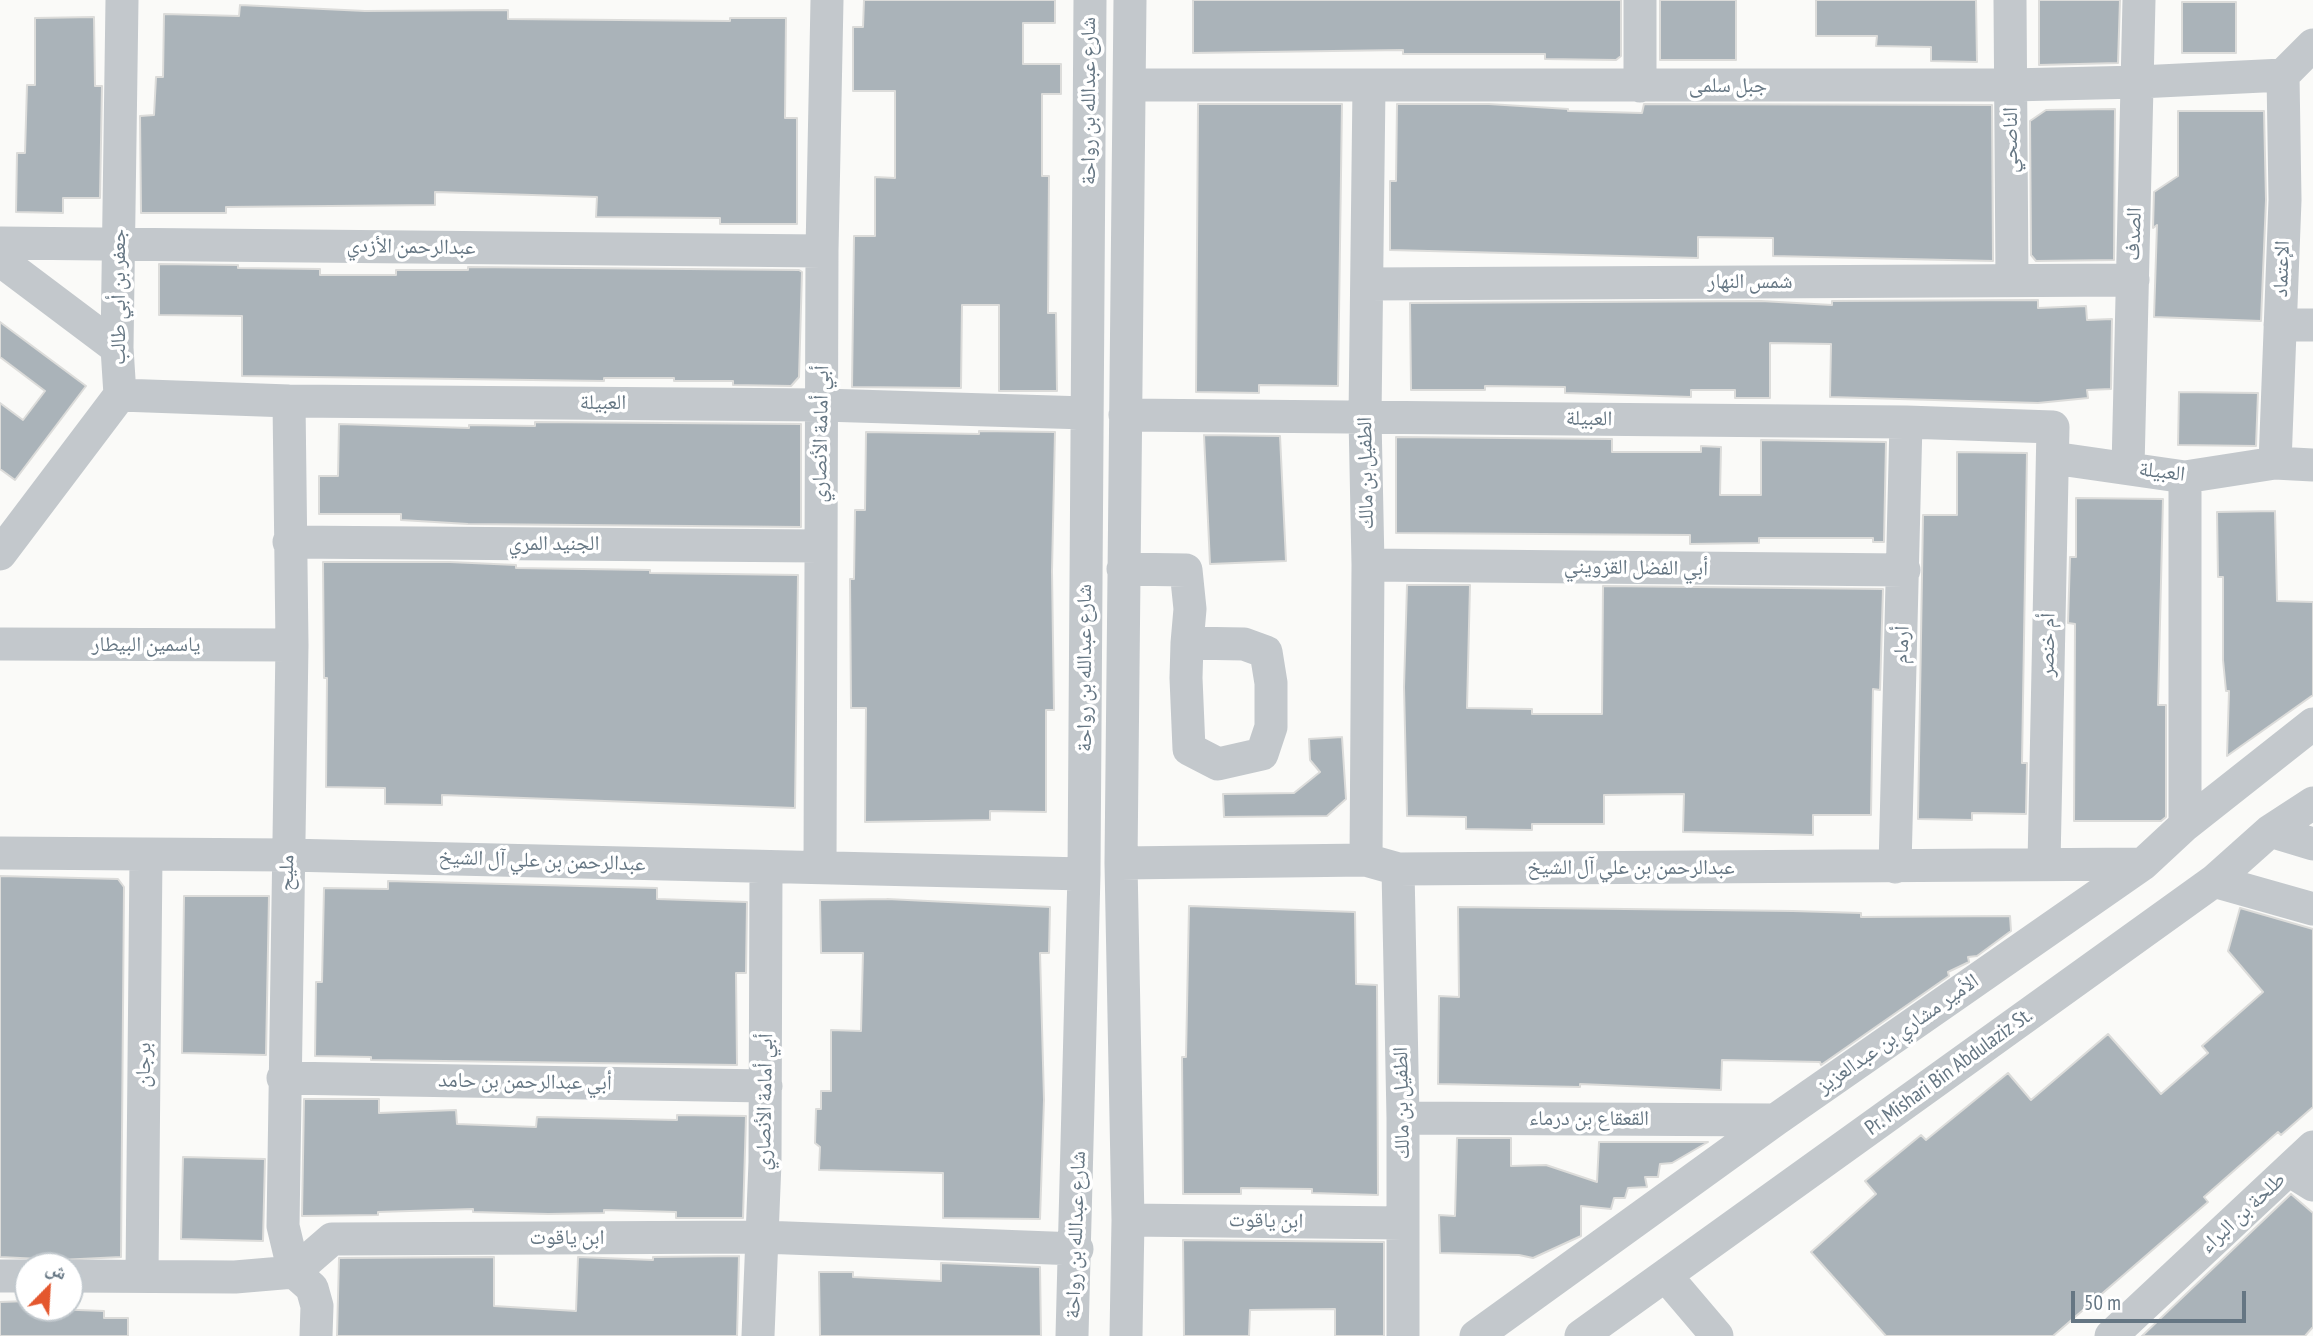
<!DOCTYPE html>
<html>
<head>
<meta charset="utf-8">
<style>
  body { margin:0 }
  #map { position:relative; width:2313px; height:1336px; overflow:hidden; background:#fafaf8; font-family:"PT Sans Narrow","Noto Naskh Arabic",sans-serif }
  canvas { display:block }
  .north { position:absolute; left:14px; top:1252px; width:70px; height:70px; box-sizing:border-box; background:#fff; border:2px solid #c1c8cd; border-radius:50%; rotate:24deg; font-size:19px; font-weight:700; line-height:28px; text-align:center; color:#657683 }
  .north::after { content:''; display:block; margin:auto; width:24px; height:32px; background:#e4572e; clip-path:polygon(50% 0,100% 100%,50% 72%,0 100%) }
  .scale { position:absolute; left:2071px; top:1291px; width:175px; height:32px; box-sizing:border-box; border:4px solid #657683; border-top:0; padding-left:9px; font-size:21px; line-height:24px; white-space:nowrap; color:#657683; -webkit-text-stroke:5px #fff; paint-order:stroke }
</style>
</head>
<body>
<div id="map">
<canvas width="2313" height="1336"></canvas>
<div class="north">ش</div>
<div class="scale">50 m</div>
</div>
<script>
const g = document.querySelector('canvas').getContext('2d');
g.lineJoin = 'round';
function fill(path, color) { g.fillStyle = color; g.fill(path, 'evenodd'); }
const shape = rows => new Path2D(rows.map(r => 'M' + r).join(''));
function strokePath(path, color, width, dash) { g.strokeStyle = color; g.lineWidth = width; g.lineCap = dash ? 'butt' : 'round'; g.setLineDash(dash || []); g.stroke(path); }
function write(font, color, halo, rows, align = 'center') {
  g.font = font + ' "PT Sans Narrow","Noto Naskh Arabic",sans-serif'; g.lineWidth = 7; g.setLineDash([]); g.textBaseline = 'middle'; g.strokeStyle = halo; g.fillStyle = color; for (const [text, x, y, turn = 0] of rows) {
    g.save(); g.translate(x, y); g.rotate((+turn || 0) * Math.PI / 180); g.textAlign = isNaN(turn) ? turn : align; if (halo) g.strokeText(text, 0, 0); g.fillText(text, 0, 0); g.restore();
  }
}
const building = shape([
  [864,0,1055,0,1055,23,1023,23,1023,64,1061,64,1061,94,1042,94,1042,176,1049,176,1048,313,1056,313,1057,391,999,391,999,305,962,305,961,388,852,387,854,236,875,236,875,177,895,178,895,91,853,91,853,27,863,27,864,0],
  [1193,0,1621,0,1621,56,1616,60,1545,59,1545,54,1403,54,1403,50,1193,53,1193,0],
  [1660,0,1736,0,1736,60,1660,60,1660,0],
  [1816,0,1976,0,1977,62,1931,61,1931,47,1876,46,1877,36,1816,36,1816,0],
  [2039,0,2120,0,2118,63,2039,65,2039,0],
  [2182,2,2236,2,2236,53,2182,53,2182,2],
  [240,5,365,11,508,10,508,19,730,21,730,18,786,18,785,118,797,118,797,224,720,224,720,218,596,217,597,197,435,192,435,205,226,207,226,213,141,213,140,116,154,115,156,77,163,77,164,14,239,16,240,5],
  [94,17,95,86,102,86,100,198,63,198,63,213,16,212,17,153,25,153,27,85,35,85,35,18,94,17],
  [1198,104,1342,104,1338,386,1259,385,1259,393,1196,392,1198,104],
  [1397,104,1489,104,1568,109,1568,111,1642,113,1644,104,1992,105,1993,261,1773,256,1773,238,1698,237,1698,258,1390,250,1390,181,1396,181,1397,104],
  [2115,109,2114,260,2036,261,2031,255,2030,121,2046,110,2115,109],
  [2178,111,2264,111,2266,200,2261,321,2154,317,2157,225,2153,228,2154,192,2178,176,2178,111],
  [159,264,238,265,238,268,320,269,320,275,396,275,396,270,468,270,468,267,799,270,802,272,799,377,791,386,733,385,733,381,674,381,674,378,604,378,604,381,242,376,242,316,159,315,159,264],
  [2038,300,2038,308,2086,306,2087,320,2112,319,2111,389,2087,390,2088,398,2038,403,1830,397,1831,344,1770,343,1770,398,1735,398,1735,390,1691,390,1691,397,1565,393,1565,387,1485,386,1485,390,1411,390,1410,303,1761,301,1832,305,1832,301,2038,300],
  [0,322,86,386,15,480,0,469,0,403,23,420,45,391,0,357,0,322],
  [2179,392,2258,393,2256,446,2178,445,2179,392],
  [535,422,801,424,801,527,468,524,401,520,401,514,319,514,319,476,338,476,339,424,469,428,469,425,535,426,535,422],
  [979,431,1055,432,1052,571,1054,710,1046,710,1046,812,990,811,990,820,865,822,866,708,851,708,850,579,854,579,855,510,865,510,866,432,979,434,979,431],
  [1204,435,1280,436,1286,561,1210,564,1204,435],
  [1396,437,1612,439,1612,452,1701,452,1701,446,1721,447,1720,495,1761,495,1761,440,1886,442,1884,542,1873,542,1873,538,1759,538,1759,543,1690,544,1690,535,1396,533,1396,437],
  [1957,452,2027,453,2022,763,2027,763,2026,814,1972,813,1972,820,1918,819,1923,515,1957,515,1957,452],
  [2076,498,2163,499,2158,705,2166,705,2166,817,2161,821,2074,821,2075,624,2068,623,2070,557,2076,557,2076,498],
  [2275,511,2277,601,2313,602,2313,695,2227,756,2229,691,2226,691,2223,660,2223,577,2218,577,2217,512,2275,511],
  [323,562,450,562,516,565,516,568,650,570,650,573,798,575,795,808,442,795,442,805,385,804,385,788,326,787,327,678,324,678,323,562],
  [1407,585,1470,585,1467,708,1532,709,1532,714,1602,714,1603,586,1883,589,1880,690,1873,689,1871,815,1813,815,1813,835,1683,832,1684,794,1604,795,1604,824,1532,824,1532,830,1466,829,1466,817,1407,816,1404,687,1407,585],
  [1342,737,1346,799,1327,816,1224,817,1223,794,1294,793,1320,772,1310,760,1309,739,1342,737],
  [0,876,118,879,124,887,121,1257,60,1260,0,1257,0,876],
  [388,881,657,888,657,899,747,902,746,973,736,973,737,1065,371,1060,371,1057,315,1056,316,982,322,982,324,888,388,889,388,881],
  [184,896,269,896,266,1055,182,1053,184,896],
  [887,899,1050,907,1049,953,1040,953,1044,1100,1040,1219,943,1218,943,1173,819,1170,820,1147,815,1143,816,1109,821,1109,821,1091,831,1091,831,1030,861,1031,863,953,821,953,820,900,887,899],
  [1189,906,1355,912,1356,984,1377,985,1378,1195,1312,1193,1312,1189,1241,1188,1241,1194,1183,1194,1182,1057,1186,1057,1189,906],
  [1458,907,1793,911,1861,913,1861,917,2010,916,2011,931,1977,956,1968,957,1969,962,1948,972,1949,976,1821,1065,1820,1062,1722,1060,1721,1090,1580,1084,1580,1087,1438,1084,1439,996,1459,997,1458,907],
  [2240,908,2313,929,2313,1107,2281,1135,2278,1132,2204,1197,2208,1202,2053,1336,1886,1336,1811,1252,1876,1194,1865,1181,1921,1135,1926,1140,2008,1073,2031,1100,2108,1034,2161,1094,2208,1053,2202,1046,2263,992,2228,951,2240,908],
  [304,1099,379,1099,379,1113,456,1110,457,1124,536,1127,537,1117,677,1120,677,1115,746,1116,743,1218,676,1218,676,1212,604,1210,604,1213,548,1214,473,1212,473,1209,378,1212,378,1215,302,1216,304,1099],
  [1457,1138,1511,1138,1511,1166,1546,1165,1597,1182,1599,1142,1708,1142,1672,1163,1660,1164,1658,1177,1645,1177,1647,1187,1628,1188,1625,1198,1614,1198,1611,1209,1581,1206,1581,1236,1533,1258,1519,1255,1440,1253,1439,1215,1455,1216,1457,1138],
  [183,1157,265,1159,263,1241,181,1239,183,1157],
  [2291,1194,2313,1213,2313,1327,2305,1336,2142,1336,2291,1194],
  [1183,1240,1384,1242,1384,1336,1335,1336,1335,1309,1250,1310,1249,1336,1184,1336,1183,1240],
  [739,1256,737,1336,337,1336,339,1258,494,1257,494,1306,576,1311,578,1257,653,1260,653,1257,739,1256],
  [941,1263,1040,1267,1041,1336,820,1336,819,1272,853,1272,853,1277,941,1281,941,1263],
  [28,1301,28,1308,104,1311,104,1318,128,1318,128,1336,0,1336,0,1302,28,1301]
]);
const minor = shape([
  [2010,0,2012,280],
  [1130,85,2011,85,2139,82,2283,75,2313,45],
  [1640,86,1640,0],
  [0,243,822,251],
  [0,260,117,348],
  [1368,284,2133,280],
  [2280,325,2313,325],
  [120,395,289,401,823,405,1086,413],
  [289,401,292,645,283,1226,294,1272,312,1288,317,1306,316,1336],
  [1125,415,1906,422,2053,427,2044,863],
  [2053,458,2185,477,2275,463,2313,465],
  [2275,463,2285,200,2283,75],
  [2128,468,2139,0],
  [289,542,819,546],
  [0,554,120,395,117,348,122,0],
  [1368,565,1904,570],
  [1123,569,1186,570,1190,609,1187,643,1186,678,1189,749,1218,764,1262,754,1271,727,1271,683,1266,652,1244,644,1187,643],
  [0,644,292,645],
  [2185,825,2185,477],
  [2270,831,2313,844],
  [0,853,288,855,1084,874],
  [1366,860,1368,565,1365,417,1369,86],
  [1121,863,1366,860,1398,869,2143,864],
  [820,867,822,251,827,0],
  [1895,867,1906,422],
  [1398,869,1403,1118,1403,1336],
  [2214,881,2313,909],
  [283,1078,766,1086],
  [1403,1118,1775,1120],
  [2289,1170,2313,1185],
  [1128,1220,1403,1223],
  [142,1275,146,855],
  [0,1276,28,1276],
  [70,1276,235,1277,294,1272,332,1239,762,1237,1077,1249],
  [1666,1276,1717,1336],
  [758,1336,765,1162,766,867],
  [1072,1336,1084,874,1090,0],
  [1126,1336,1128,1220,1121,863,1130,0],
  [1476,1336,1775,1120,2143,864,2185,825,2313,724],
  [1581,1336,2214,881,2270,831,2313,803],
  [2111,1336,2313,1147]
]);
const streetNames = [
  ["جبل سلمى",1728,86],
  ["شارع عبدالله بن رواحة",1089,101,-90],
  ["الناصحي",2011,140,-90],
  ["الصدف",2134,234,-88],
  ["عبدالرحمن الأزدي",411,247,1],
  ["الإعتماد",2282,269,-88],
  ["شمس النهار",1750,282],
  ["جعفر بن أبي طالب",119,297,-90],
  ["العبيلة",603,403],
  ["العبيلة",1589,419,1],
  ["أبي أمامة الأنصاري",821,434,-89],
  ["العبيلة",2162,472,7],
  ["الطفيل بن مالك",1366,473,-91],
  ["الجنيد المري",554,544],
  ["أبي الفضل القزويني",1636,568,1],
  ["ياسمين البيطار",146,645],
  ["أرمام",1902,645,-88],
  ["أم خنصر",2048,645,-89],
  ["شارع عبدالله بن رواحة",1085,668,-90],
  ["عبدالرحمن بن علي آل الشيخ",542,861,2],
  ["عبدالرحمن بن علي آل الشيخ",1631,868],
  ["مليح",287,873,-89],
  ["الأمير مشاري بن عبدالعزيز",1898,1034,-35],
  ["برجان",144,1065,-89],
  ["Pr. Mishari Bin Abdulaziz St.",1949,1072,-36],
  ["أبي عبدالرحمن بن حامد",525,1082,1],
  ["أبي أمامة الأنصاري",765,1102,-89],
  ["الطفيل بن مالك",1402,1103,-91],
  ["القعقاع بن درماء",1589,1119],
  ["طلحة بن البراء",2243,1213,-43],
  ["ابن ياقوت",1266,1221,1],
  ["شارع عبدالله بن رواحة",1076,1235,-88],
  ["ابن ياقوت",567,1238]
];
fill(building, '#aab3b9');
strokePath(building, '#dcdcda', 2);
strokePath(minor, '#c3c8cc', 33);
write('21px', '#657683', '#fff', streetNames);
</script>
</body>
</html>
